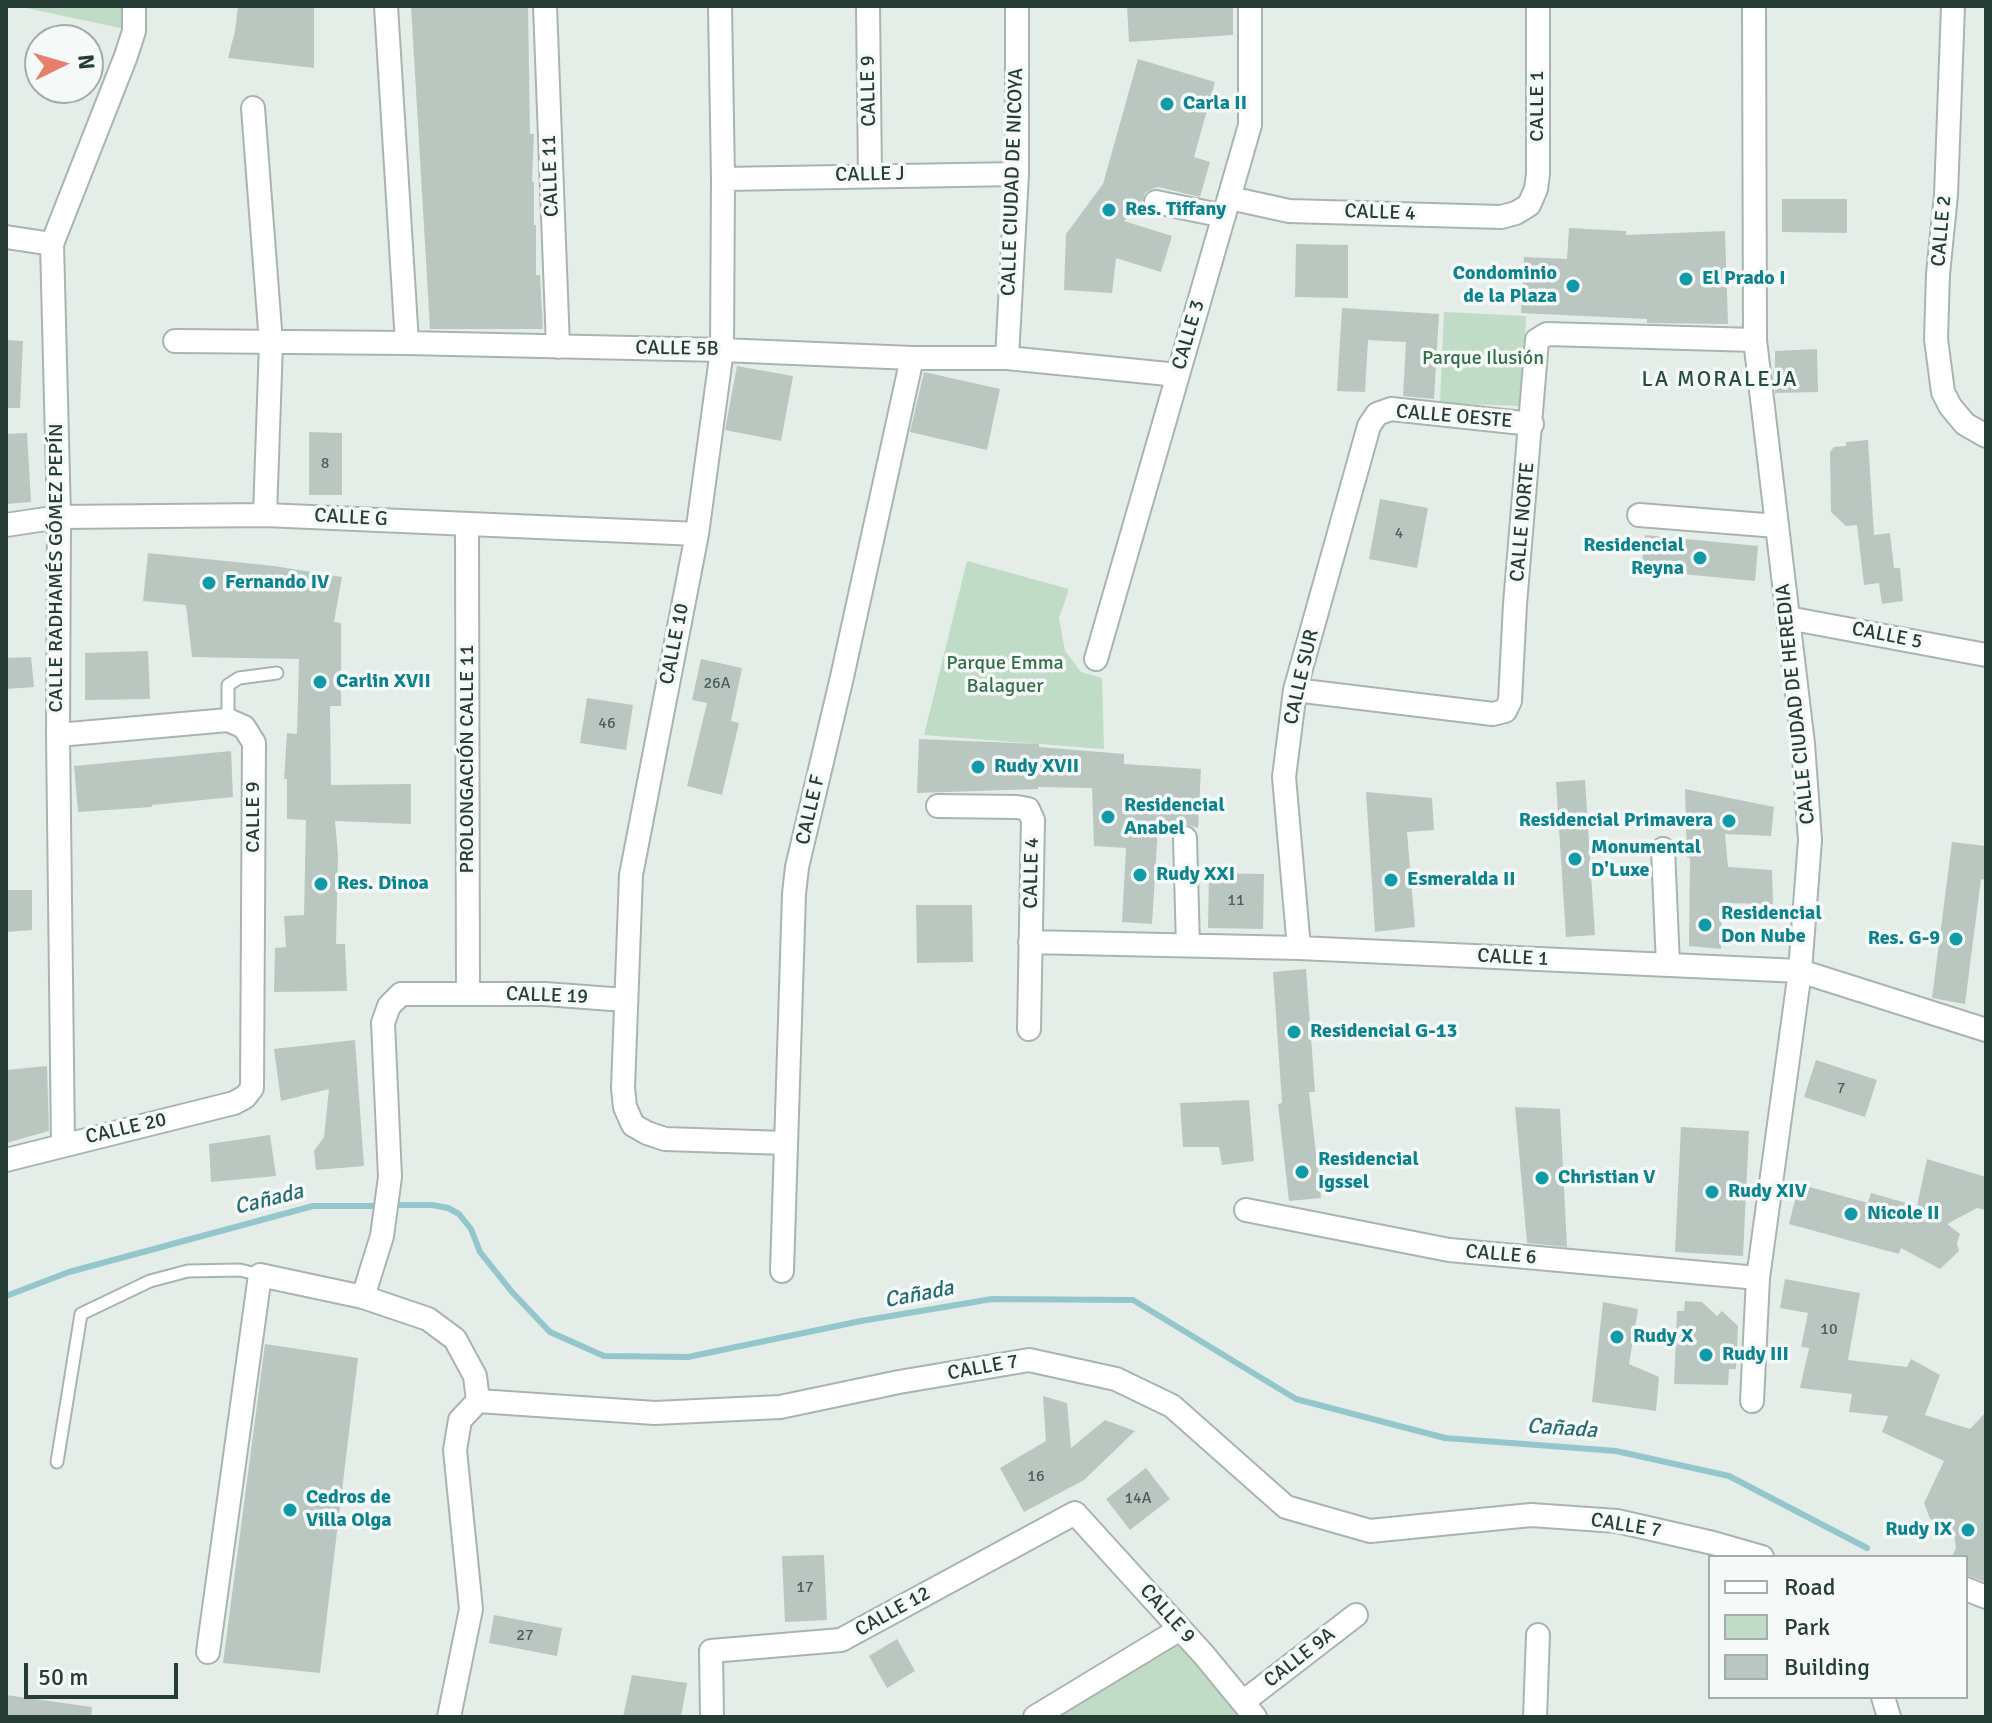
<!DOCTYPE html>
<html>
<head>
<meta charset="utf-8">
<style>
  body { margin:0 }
  #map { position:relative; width:1992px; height:1723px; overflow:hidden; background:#e5ede9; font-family:Signika,sans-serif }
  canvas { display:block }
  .frame { position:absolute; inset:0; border:8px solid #263d35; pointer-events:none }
  .legend { position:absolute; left:1708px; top:1555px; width:260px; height:144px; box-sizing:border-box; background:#f5f9f7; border:2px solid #a2aea9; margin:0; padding:10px 14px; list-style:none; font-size:24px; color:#263d35 }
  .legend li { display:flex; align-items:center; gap:16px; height:40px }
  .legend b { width:40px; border:2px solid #a2aea9 }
  .north { position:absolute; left:24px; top:24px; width:80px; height:80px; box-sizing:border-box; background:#f5f9f7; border:2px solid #a2aea9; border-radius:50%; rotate:85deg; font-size:22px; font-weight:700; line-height:32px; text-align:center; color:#263d35 }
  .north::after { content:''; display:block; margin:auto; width:28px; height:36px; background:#e4806c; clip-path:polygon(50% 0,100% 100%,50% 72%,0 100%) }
  .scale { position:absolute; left:24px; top:1663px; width:154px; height:36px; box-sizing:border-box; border:4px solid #263d35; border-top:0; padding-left:10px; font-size:24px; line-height:28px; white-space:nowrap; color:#263d35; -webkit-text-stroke:6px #f5f9f7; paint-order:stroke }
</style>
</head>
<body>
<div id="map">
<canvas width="1992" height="1723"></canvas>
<div class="frame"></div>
<ul class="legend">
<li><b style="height:10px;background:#fff"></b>Road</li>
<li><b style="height:22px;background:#c0dbc6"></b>Park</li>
<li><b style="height:22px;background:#bac7c1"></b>Building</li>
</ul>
<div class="north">N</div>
<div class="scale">50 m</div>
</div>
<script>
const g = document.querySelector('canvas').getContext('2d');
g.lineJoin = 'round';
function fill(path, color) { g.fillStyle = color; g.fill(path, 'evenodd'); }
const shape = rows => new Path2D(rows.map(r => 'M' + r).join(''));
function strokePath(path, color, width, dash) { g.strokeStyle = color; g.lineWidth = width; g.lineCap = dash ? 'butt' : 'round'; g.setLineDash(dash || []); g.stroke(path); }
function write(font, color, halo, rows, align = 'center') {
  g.font = font + ' Signika,sans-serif'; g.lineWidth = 7; g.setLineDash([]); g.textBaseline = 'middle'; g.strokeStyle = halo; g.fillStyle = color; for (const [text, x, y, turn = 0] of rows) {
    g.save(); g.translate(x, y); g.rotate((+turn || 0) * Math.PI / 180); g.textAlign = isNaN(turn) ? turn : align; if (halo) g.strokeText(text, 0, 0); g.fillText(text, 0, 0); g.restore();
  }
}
const green = shape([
  [17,6,134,6,134,31],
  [1444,312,1526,316,1522,406,1440,403],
  [967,561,1069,589,1059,618,1065,651,1081,672,1102,678,1104,749,924,735],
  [1180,1629,1253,1717,1035,1717]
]);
const stream = shape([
  [392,1205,432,1205,448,1208,459,1214,471,1229,480,1252,512,1292,550,1332,604,1356,688,1357,861,1321,992,1299,1133,1300,1296,1399,1445,1438,1616,1451,1729,1476,1867,1548],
  [6,1296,69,1272,313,1206,381,1206]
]);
const building = shape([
  [238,6,314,6,314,68,228,58,235,31],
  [411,6,528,6,530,134,534,134,532,182,534,182,534,225,536,225,536,275,540,275,543,329,430,329],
  [1127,6,1233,6,1233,35,1129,42],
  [1138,59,1215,82,1194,157,1210,162,1200,197,1158,187,1152,189,1145,193,1142,203,1124,221,1172,236,1161,272,1116,258,1112,293,1064,290,1066,234,1103,184],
  [1782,199,1847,199,1847,233,1782,232],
  [1569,228,1626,231,1626,235,1725,231,1728,324,1647,323,1647,319,1521,313,1524,257,1567,259],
  [1296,244,1348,245,1348,298,1295,297],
  [1342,308,1439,314,1434,399,1403,396,1406,342,1368,340,1365,392,1337,391],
  [6,340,23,341,20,408,6,408],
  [1817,349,1818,392,1775,393,1773,370,1775,370,1775,351],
  [737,366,793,376,781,441,725,430],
  [924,372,1000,389,987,450,910,432],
  [309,432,342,433,342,495,309,495],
  [27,433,31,502,6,504,6,434],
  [1868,440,1874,535,1890,533,1894,568,1900,568,1903,601,1882,604,1879,583,1864,585,1857,525,1846,526,1831,512,1830,452,1834,447,1846,446,1846,442],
  [1380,499,1428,508,1417,568,1369,559],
  [1645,535,1758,546,1755,581,1641,570],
  [148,553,274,566,342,577,334,622,341,623,341,706,330,706,331,785,411,784,411,824,335,821,338,855,336,944,345,944,347,991,274,992,275,948,286,947,284,916,304,915,306,820,287,819,287,779,284,779,287,733,297,734,299,659,192,657,186,605,143,601],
  [148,651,150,699,85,700,85,653],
  [31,657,34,687,6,689,6,658],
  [701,659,742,668,731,721,739,723,722,795,687,786,707,703,692,700],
  [587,698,633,705,626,750,580,743],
  [919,739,1039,744,1039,747,1124,754,1124,764,1201,769,1198,828,1185,824,1177,827,1158,826,1152,924,1122,922,1126,848,1094,846,1092,788,1038,787,1038,789,917,793],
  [231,751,233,797,152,805,152,807,78,812,74,766],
  [1585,780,1595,935,1566,937,1556,782],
  [1685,789,1774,807,1771,836,1725,834,1728,867,1772,870,1773,904,1722,903,1721,949,1689,946,1690,858,1687,858],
  [1366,792,1432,798,1434,830,1407,832,1415,927,1375,932],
  [1952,842,1986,846,1986,880,1981,879,1965,1004,1932,998],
  [1209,873,1264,874,1263,929,1208,928],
  [6,890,32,890,32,930,6,932],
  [916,905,972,905,973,962,917,963],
  [1306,969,1315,1092,1309,1092,1321,1198,1289,1201,1278,1104,1282,1103,1273,972],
  [355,1040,364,1166,316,1170,314,1151,324,1137,329,1089,281,1101,274,1049],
  [1816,1060,1877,1080,1865,1117,1804,1097],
  [47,1066,49,1131,6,1143,6,1070],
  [1249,1100,1254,1161,1222,1165,1219,1147,1183,1147,1180,1103],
  [1515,1107,1560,1109,1567,1247,1527,1243],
  [1681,1127,1749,1131,1743,1256,1675,1252],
  [270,1135,276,1176,211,1182,209,1144],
  [1927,1159,1986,1177,1986,1210,1977,1208,1947,1224,1960,1234,1957,1243,1959,1251,1940,1269,1901,1248,1899,1254,1789,1224,1799,1184,1868,1203,1871,1193,1917,1206],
  [1785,1279,1860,1293,1848,1360,1907,1367,1911,1359,1940,1375,1925,1415,1970,1429,1986,1412,1986,1582,1966,1575,1966,1557,1952,1557,1956,1548,1954,1534,1947,1526,1930,1519,1924,1503,1944,1461,1882,1432,1888,1416,1849,1412,1852,1394,1800,1388,1809,1348,1801,1347,1808,1313,1780,1308],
  [1685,1301,1702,1302,1717,1316,1722,1311,1738,1326,1736,1369,1729,1369,1728,1385,1674,1384,1677,1311,1684,1311],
  [1603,1302,1638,1309,1629,1364,1659,1377,1656,1411,1592,1402],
  [265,1344,358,1358,320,1673,223,1663],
  [1043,1396,1067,1403,1071,1448,1105,1420,1135,1431,1084,1480,1024,1512,1000,1468,1046,1441],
  [1146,1468,1170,1499,1130,1530,1106,1499],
  [824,1555,827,1620,785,1622,782,1556],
  [494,1615,562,1628,557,1656,489,1643],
  [897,1639,915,1671,887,1688,869,1656],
  [632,1675,687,1683,681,1717,623,1717],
  [6,1695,92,1707,91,1717,6,1717]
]);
const service = shape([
  [228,720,228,685,239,678,277,673],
  [57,1462,81,1314,150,1281,188,1271,240,1270,260,1275]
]);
const minor = shape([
  [386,6,407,343],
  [545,6,558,347],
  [720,6,723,179,722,350,697,534,631,875,623,1088,625,1107,633,1125,647,1133,665,1139,785,1143],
  [868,6,870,175],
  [1953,6,1946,195,1938,274,1936,339,1943,392,1950,406,1965,424,1986,436],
  [253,108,271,343,265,515],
  [723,179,1017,174],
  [1230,198,1289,211,1501,217,1516,213,1529,205,1536,189,1538,174,1538,6],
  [1156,202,1224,216],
  [6,237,52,244],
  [175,341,407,343,722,350,912,358,1007,358,1178,375],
  [1007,358,1017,174,1017,6],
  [1639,515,1777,526],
  [467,524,468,994],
  [6,525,59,517,265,515,697,534],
  [1788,618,1986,655],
  [1096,659,1250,125,1250,6],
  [1295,690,1493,714,1505,711,1510,701,1515,604,1537,340,1547,334,1755,340],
  [938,806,1017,807,1028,809,1033,820,1029,1029],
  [1185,838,1188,945],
  [1663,849,1668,965],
  [1030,942,1299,948,1800,971,1986,1030],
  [1299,948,1284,777,1295,690,1369,426,1377,414,1391,409,1532,424],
  [63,1144,58,735,59,517,52,244,126,56,134,31,134,6],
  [6,1160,234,1103,245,1097,252,1088,254,743,244,727,228,720,58,735],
  [1246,1210,1449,1250,1758,1278],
  [782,1271,794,894,797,867,842,677,912,358],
  [363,1297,382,1236,390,1177,383,1023,389,1006,401,994,545,994,625,1000],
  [1752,1401,1758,1278,1800,971,1810,840,1803,744,1755,340,1754,6],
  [1966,1589,1986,1597],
  [208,1652,260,1275,363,1297,428,1319,455,1339,475,1376,478,1401],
  [1883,1697,1889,1717],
  [1243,1702,1356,1615],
  [449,1717,471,1609,455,1450,460,1420,478,1401,655,1413,780,1407,899,1382,1029,1360,1116,1379,1172,1406,1286,1507,1370,1531,1531,1515,1617,1521,1713,1543,1762,1557],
  [712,1717,711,1651,841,1640,1075,1513,1204,1655,1255,1717],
  [1035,1717,1180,1629],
  [1535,1717,1538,1635]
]);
const markers = [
  [1167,104,8,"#0f9aa8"],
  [1109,210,8,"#0f9aa8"],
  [1686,279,8,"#0f9aa8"],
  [1573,286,8,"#0f9aa8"],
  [1700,558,8,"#0f9aa8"],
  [209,583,8,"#0f9aa8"],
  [320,682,8,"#0f9aa8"],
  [978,767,8,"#0f9aa8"],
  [1108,817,8,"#0f9aa8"],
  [1729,821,8,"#0f9aa8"],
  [1575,859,8,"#0f9aa8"],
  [1140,875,8,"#0f9aa8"],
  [1391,880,8,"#0f9aa8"],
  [321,884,8,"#0f9aa8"],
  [1705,925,8,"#0f9aa8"],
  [1956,939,8,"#0f9aa8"],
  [1294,1032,8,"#0f9aa8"],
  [1302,1172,8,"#0f9aa8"],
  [1542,1178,8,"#0f9aa8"],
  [1712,1192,8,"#0f9aa8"],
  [1851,1214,8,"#0f9aa8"],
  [1617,1337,8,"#0f9aa8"],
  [1706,1355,8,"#0f9aa8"],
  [290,1510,8,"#0f9aa8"],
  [1968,1530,8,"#0f9aa8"]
];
const numberNames = [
  ["8",325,464],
  ["4",1399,534],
  ["26A",717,684],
  ["46",607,724],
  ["11",1236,901],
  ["7",1841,1089],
  ["10",1829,1330],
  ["16",1036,1477],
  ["14A",1138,1499],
  ["17",805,1588],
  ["27",525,1636]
];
const streetNames = [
  ["CALLE 9",869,91,-91],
  ["CALLE 1",1538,106,-90],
  ["CALLE J",870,175,-1],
  ["CALLE 11",551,176,-92],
  ["CALLE CIUDAD DE NICOYA",1013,182,-88],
  ["CALLE 4",1380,213,2],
  ["CALLE 2",1942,231,-85],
  ["CALLE 3",1189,335,-74],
  ["CALLE 5B",677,349,1],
  ["CALLE OESTE",1454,417,5],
  ["CALLE G",351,518,3],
  ["CALLE NORTE",1523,522,-85],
  ["CALLE RADHAMÉS GÓMEZ PEPÍN",57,568,-90],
  ["CALLE 5",1887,636,11],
  ["CALLE 10",675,644,-79],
  ["CALLE SUR",1302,677,-77],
  ["CALLE CIUDAD DE HEREDIA",1796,704,-96],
  ["PROLONGACIÓN CALLE 11",468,759,-90],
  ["CALLE F",811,810,-77],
  ["CALLE 9",254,817,-90],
  ["CALLE 4",1032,873,-89],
  ["CALLE 1",1513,958,3],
  ["CALLE 19",547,996,2],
  ["CALLE 20",126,1129,-13],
  ["CALLE 6",1501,1255,5],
  ["CALLE 7",983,1368,-10],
  ["CALLE 7",1626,1526,9],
  ["CALLE 12",893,1612,-29],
  ["CALLE 9",1167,1614,48],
  ["CALLE 9A",1300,1658,-38]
];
const cultureNames = [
  ["Carla II",1183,104],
  ["Res. Tiffany",1125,210],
  ["Condominio",1557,274,"right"],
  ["de la Plaza",1557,297,"right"],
  ["El Prado I",1702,279],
  ["Residencial",1684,546,"right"],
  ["Reyna",1684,569,"right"],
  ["Fernando IV",225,583],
  ["Carlin XVII",336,682],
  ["Rudy XVII",994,767],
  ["Residencial",1124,806],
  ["Anabel",1124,829],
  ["Residencial Primavera",1713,821,"right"],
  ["Monumental",1591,848],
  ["D'Luxe",1591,871],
  ["Rudy XXI",1156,875],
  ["Esmeralda II",1407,880],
  ["Res. Dinoa",337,884],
  ["Residencial",1721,914],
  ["Don Nube",1721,937],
  ["Res. G-9",1940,939,"right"],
  ["Residencial G-13",1310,1032],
  ["Residencial",1318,1160],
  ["Igssel",1318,1183],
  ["Christian V",1558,1178],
  ["Rudy XIV",1728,1192],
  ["Nicole II",1867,1214],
  ["Rudy X",1633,1337],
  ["Rudy III",1722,1355],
  ["Cedros de",306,1498],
  ["Villa Olga",306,1521],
  ["Rudy IX",1952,1530,"right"]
];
const parkNames = [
  ["Parque Ilusión",1483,359],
  ["Parque Emma",1005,664],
  ["Balaguer",1005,687]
];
const neighbourhoodNames = [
  ["LA MORALEJA",1720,380]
];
const waterNames = [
  ["Cañada",269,1200,-14],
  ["Cañada",919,1295,-11],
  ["Cañada",1562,1429,4]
];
fill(green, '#c0dbc6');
strokePath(stream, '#93c7cb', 6);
fill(building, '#bac7c1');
strokePath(service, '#a8b5af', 15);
strokePath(minor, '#a8b5af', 26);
strokePath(service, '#fff', 11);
strokePath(minor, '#fff', 22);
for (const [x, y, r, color] of markers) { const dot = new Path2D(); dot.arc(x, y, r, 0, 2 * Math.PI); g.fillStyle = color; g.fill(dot); strokePath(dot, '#f5f9f7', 3); }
write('16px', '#4b6058', null, numberNames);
write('20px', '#263d35', '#f5f9f7', streetNames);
write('bold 20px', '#0d838f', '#f5f9f7', cultureNames, 'left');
write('20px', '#347047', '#f5f9f7', parkNames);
g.letterSpacing = '2px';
write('22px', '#244d40', '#f5f9f7', neighbourhoodNames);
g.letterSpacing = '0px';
write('italic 22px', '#266c73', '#f5f9f7', waterNames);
</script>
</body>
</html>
